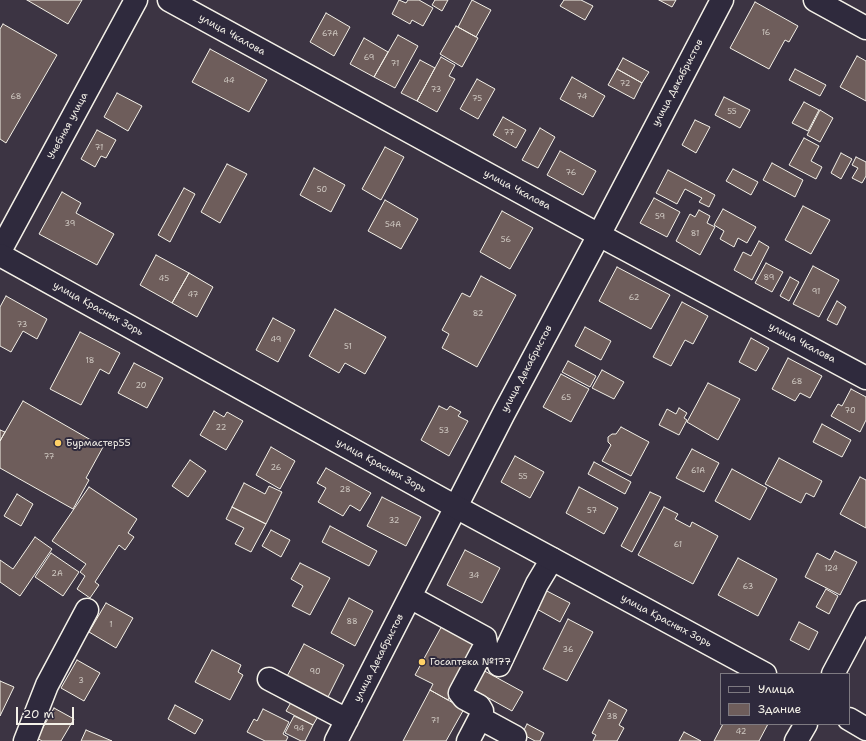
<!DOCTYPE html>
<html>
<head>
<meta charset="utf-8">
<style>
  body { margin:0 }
  #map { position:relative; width:866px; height:741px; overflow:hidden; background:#3c3443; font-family:"Shantell Sans",sans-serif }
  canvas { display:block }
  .legend { position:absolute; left:720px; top:673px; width:130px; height:52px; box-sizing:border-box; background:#2f2a3d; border:1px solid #7e7a81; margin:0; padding:5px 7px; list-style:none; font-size:12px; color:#f4f1e8 }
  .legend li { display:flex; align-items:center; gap:8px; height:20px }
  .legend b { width:20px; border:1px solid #7e7a81 }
  .scale { position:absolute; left:16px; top:707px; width:58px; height:18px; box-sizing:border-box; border:2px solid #f4f1e8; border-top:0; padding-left:5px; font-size:12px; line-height:14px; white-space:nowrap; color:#f4f1e8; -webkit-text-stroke:3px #2f2a3d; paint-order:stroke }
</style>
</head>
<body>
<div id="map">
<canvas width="866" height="741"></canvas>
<ul class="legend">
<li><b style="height:5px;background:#2f2a3d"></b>Улица</li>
<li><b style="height:11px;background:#6e5d5b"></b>Здание</li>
</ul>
<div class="scale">20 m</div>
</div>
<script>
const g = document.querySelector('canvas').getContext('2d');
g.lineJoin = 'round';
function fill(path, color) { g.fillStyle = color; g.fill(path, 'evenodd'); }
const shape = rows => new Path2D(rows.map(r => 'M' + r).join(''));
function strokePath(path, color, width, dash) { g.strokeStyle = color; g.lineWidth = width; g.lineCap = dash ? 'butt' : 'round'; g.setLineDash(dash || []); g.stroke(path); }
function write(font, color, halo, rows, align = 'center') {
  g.font = font + ' "Shantell Sans",sans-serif'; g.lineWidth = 4; g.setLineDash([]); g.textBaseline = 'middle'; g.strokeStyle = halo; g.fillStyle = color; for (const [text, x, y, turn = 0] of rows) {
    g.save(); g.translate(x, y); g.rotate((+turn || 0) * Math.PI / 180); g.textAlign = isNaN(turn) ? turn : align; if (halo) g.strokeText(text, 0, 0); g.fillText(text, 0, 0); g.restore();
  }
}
const building = shape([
  [27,0,82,0,68,24,27,0],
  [399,0,406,3,408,0,419,0,433,8,423,26,412,20,410,24,392,14,399,0],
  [435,0,448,0,442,11,432,5,435,0],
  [472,0,491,10,476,37,458,27,472,0],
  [564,0,581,0,593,6,585,20,560,6,564,0],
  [659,0,676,0,672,7,659,0],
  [755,2,798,26,789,42,785,40,769,69,730,48,755,2],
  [326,13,350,27,334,56,310,42,326,13],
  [3,24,57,55,6,143,0,139,0,29,3,24],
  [456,26,478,38,462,67,440,54,456,26],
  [398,35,418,46,395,88,374,77,398,35],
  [364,38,388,52,374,77,350,64,364,38],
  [210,49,267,80,249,112,192,82,210,49],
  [857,56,866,61,866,101,840,87,857,56],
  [441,57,455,65,449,76,455,79,437,112,417,101,441,57],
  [623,58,649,72,642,83,617,69,623,58],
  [420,60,435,68,417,101,401,93,420,60],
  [617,69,642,83,634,99,608,85,617,69],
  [795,69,826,85,820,96,789,80,795,69],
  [572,77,605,96,593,117,560,99,572,77],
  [477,79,495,89,478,119,460,109,477,79],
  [117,93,142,106,128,131,104,117,117,93],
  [724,97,750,110,740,128,715,115,724,97],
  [804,102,819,110,808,131,792,123,804,102],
  [820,110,833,118,820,142,807,135,820,110],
  [503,117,526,130,516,148,493,135,503,117],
  [695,120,710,127,696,153,682,145,695,120],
  [540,128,555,137,538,168,522,160,540,128],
  [97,130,116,140,106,158,101,156,95,167,81,159,97,130],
  [804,138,819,146,811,161,822,167,816,179,789,165,804,138],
  [385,147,404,157,381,200,362,189,385,147],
  [560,151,596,171,583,195,547,175,560,151],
  [841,153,852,159,841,179,831,173,841,153],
  [856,157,866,162,866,176,862,183,852,178,858,168,852,165,856,157],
  [772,163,803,180,795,197,763,180,772,163],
  [227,164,247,174,220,223,201,212,227,164],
  [314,168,345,185,331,212,300,195,314,168],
  [733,169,758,182,751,195,726,181,733,169],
  [668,170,715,195,709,207,699,202,702,198,685,189,677,204,656,193,668,170],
  [184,188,195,194,170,242,158,235,184,188],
  [62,192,81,203,76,213,114,234,97,265,39,234,62,192],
  [654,198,680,212,667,237,640,223,654,198],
  [385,200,418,219,401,249,368,231,385,200],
  [803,206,830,220,811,254,785,240,803,206],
  [723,209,756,227,747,243,738,238,734,247,720,239,724,231,714,225,723,209],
  [699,210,710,216,707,223,715,227,700,255,676,241,690,214,695,217,699,210],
  [502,211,533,228,510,269,480,252,502,211],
  [759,241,769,247,752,280,734,270,743,252,751,256,759,241],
  [156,255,189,273,172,303,140,285,156,255],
  [766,263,783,272,772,292,755,283,766,263],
  [813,266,839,280,819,317,793,304,813,266],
  [617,267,670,295,651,329,599,301,617,267],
  [189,273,213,287,197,317,172,303,189,273],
  [481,276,516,295,477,367,442,348,449,334,442,330,462,293,470,297,481,276],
  [790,277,799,282,789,301,780,296,790,277],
  [6,296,47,319,37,339,23,331,11,352,0,346,0,307,6,296],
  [837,301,846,307,837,325,827,320,837,301],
  [682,302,708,316,693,344,685,340,671,366,653,357,682,302],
  [335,309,386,337,365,374,345,363,339,373,309,356,335,309],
  [273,318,295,330,278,362,256,350,273,318],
  [585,327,611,341,601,360,575,346,585,327],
  [80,332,120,353,109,374,100,369,81,405,50,389,80,332],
  [751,338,769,348,756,371,739,362,751,338],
  [788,358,822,376,810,398,800,393,795,401,772,389,788,358],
  [568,361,596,376,590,387,562,372,568,361],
  [134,363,163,378,147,408,118,393,134,363],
  [602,370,624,382,614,399,592,388,602,370],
  [561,374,589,389,571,422,543,407,561,374],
  [708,383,740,399,718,440,687,422,708,383],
  [851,389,866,397,866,420,860,432,831,416,838,404,842,406,851,389],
  [23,401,103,447,86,478,89,480,73,509,0,468,0,441,23,401],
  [439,406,447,410,450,406,461,412,458,416,468,421,449,456,421,440,439,406],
  [679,408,687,413,684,418,687,420,679,435,659,425,667,409,676,414,679,408],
  [214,411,224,417,227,412,243,421,226,450,200,435,214,411],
  [822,424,851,440,842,457,813,442,822,424],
  [621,427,649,442,631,476,602,461,611,445,608,442,608,437,612,434,616,434,621,427],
  [0,430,5,432,0,441,0,430],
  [271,447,295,461,280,489,256,475,271,447],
  [692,449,719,463,704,492,676,478,692,449],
  [515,456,544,472,530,498,501,482,515,456],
  [779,458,822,481,814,497,806,493,801,503,765,484,779,458],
  [190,460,206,471,188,497,172,486,190,460],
  [594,462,631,482,625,494,588,474,594,462],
  [326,468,371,493,360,511,350,505,343,516,318,502,326,488,317,483,326,468],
  [732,469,767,488,750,520,715,501,732,469],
  [860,477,866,480,866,528,840,514,860,477],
  [244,483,265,494,269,486,282,492,266,524,232,507,244,483],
  [89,487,137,519,128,533,134,537,125,550,119,545,95,582,99,585,90,598,77,589,85,576,80,572,86,564,52,541,89,487],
  [579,487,618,508,604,534,566,513,579,487],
  [650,492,661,497,632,552,621,546,650,492],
  [17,494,33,504,21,526,4,516,17,494],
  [382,497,421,517,406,546,367,526,382,497],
  [232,507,266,524,251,552,235,544,244,528,226,519,232,507],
  [664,507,678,514,675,519,690,527,692,522,718,536,693,584,638,555,664,507],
  [330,526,377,551,369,566,322,542,330,526],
  [271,530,290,540,281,557,262,546,271,530],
  [35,537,52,549,20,596,0,582,0,560,13,569,35,537],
  [465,550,500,568,482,603,447,585,465,550],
  [835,551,857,562,840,595,805,577,817,553,830,560,835,551],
  [51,553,79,572,63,596,35,577,51,553],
  [738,558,777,579,758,616,718,595,738,558],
  [300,563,330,578,310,615,292,606,303,586,291,579,300,563],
  [826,589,838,596,829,614,816,607,826,589],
  [545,590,570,603,560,622,535,608,545,590],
  [349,598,373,611,355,646,331,633,349,598],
  [106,603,133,618,116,648,89,632,106,603],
  [568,619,593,632,567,681,543,669,568,619],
  [444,622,480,640,448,700,430,690,433,684,415,675,444,622],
  [799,622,818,632,809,650,790,640,799,622],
  [304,644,344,665,326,701,285,680,304,644],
  [212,650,241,665,238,672,243,675,230,700,195,682,212,650],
  [77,660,100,673,84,701,61,688,77,660],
  [481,669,523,692,512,711,474,690,481,669],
  [0,681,14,687,0,716,0,681],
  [430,690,464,709,446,741,403,741,430,690],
  [293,699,320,713,313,725,286,711,293,699],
  [609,700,627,710,619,725,624,728,617,741,593,741,596,735,592,733,609,700],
  [175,705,203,720,195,734,168,719,175,705],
  [54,708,74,719,61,741,42,741,37,738,54,708],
  [263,709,289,722,283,734,288,737,286,741,265,741,247,732,254,719,257,721,263,709],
  [294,716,313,725,305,741,301,741,285,733,294,716],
  [527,724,544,733,540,741,535,741,522,734,527,724],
  [723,724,768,724,759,741,714,741,723,724],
  [86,730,112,741,81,741,86,730],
  [684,732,701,741,679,741,684,732]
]);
const minor = shape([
  [169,0,599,235,866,378],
  [815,0,866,28],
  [0,251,136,0],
  [410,597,485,638,486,644,460,693,464,698,479,706,482,711,480,718,468,741],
  [499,665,537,584,552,559],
  [833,674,866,612],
  [269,679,347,720],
  [480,718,515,737],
  [25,741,47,685,87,610],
  [336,741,504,413,599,235,722,0],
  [796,741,806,724]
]);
const major = shape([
  [0,255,456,507,765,674],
  [849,719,866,729]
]);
const markers = [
  [58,443,4,"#ffd166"],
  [422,662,4,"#ffd166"]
];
const numberNames = [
  ["16",766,33],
  ["67А",330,34],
  ["69",369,58],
  ["71",395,64],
  ["44",229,81],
  ["72",625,84],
  ["73",436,90],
  ["68",16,97],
  ["74",582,97],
  ["75",477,99],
  ["55",732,112],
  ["77",509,133],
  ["71",99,148],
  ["76",571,173],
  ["50",322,190],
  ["59",660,217],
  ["39",70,224],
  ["54А",393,225],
  ["81",695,234],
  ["56",506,240],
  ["89",769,278],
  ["45",164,279],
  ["91",816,292],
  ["47",193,295],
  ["62",634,298],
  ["82",478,314],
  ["73",22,325],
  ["49",276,340],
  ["51",348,347],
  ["18",90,361],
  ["68",797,382],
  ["20",141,386],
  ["65",566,398],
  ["70",850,411],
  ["22",221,428],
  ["53",444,431],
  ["77",49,457],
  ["26",276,468],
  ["61А",698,471],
  ["55",523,477],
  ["28",345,490],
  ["57",592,511],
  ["32",394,521],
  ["61",678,545],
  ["124",831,569],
  ["2А",57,574],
  ["34",474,576],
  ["63",748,587],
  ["88",352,622],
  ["1",111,625],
  ["36",568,650],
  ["90",315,672],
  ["3",81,681],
  ["38",612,717],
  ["71",435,721],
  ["94",299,729],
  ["42",741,732]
];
const streetNames = [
  ["улица Чкалова",232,35,29],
  ["улица Декабристов",678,83,-62],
  ["Учебная улица",68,126,-62],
  ["улица Чкалова",517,190,28],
  ["улица Красных Зорь",98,309,29],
  ["улица Чкалова",802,343,28],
  ["улица Декабристов",527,369,-62],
  ["улица Красных Зорь",381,466,29],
  ["улица Красных Зорь",666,621,28],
  ["улица Декабристов",379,658,-63]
];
const poiNames = [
  ["Бурмастер55",66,443],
  ["Госаптека №177",430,662]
];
fill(building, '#6e5d5b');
strokePath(building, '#f4f1e8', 1);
strokePath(minor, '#f4f1e8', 25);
strokePath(major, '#f4f1e8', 25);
strokePath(minor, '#2f2a3d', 22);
strokePath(major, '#2f2a3d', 22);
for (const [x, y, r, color] of markers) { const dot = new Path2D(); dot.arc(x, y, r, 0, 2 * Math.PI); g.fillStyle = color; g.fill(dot); strokePath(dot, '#2f2a3d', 1.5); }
write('8px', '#d2ccc5', null, numberNames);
write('10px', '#f4f1e8', '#2f2a3d', streetNames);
write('10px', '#f4f1e8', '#2f2a3d', poiNames, 'left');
</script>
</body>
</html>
